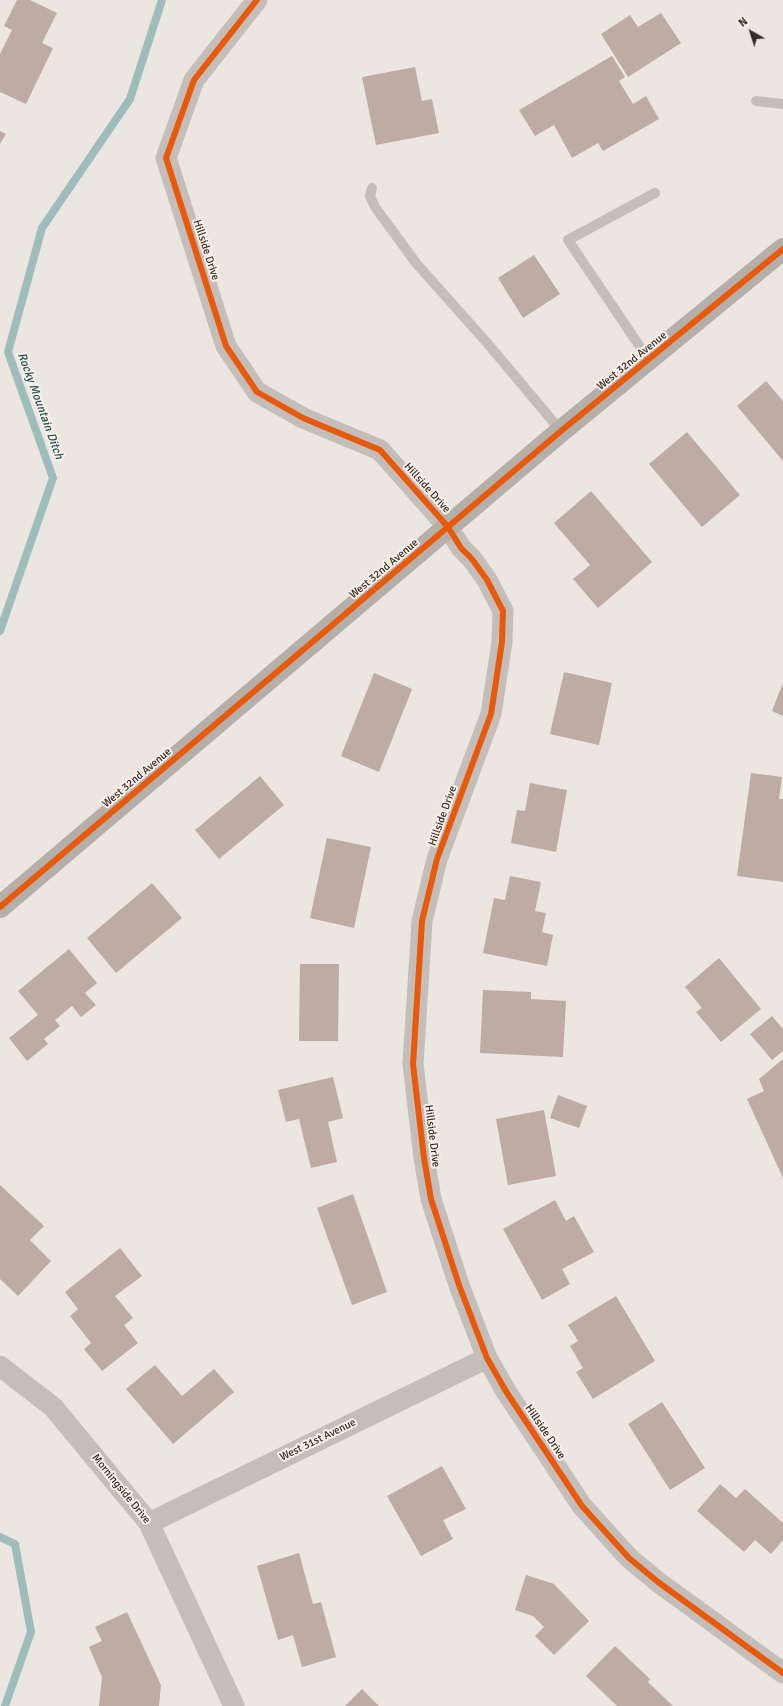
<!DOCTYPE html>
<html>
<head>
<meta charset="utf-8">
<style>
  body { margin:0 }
  #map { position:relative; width:783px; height:1706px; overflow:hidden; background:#ece6e0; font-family:Signika,sans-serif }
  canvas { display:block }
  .north { position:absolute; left:731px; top:12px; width:40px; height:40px; -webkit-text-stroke:3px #f8f0e8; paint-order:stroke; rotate:321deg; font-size:11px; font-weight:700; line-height:16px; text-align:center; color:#352c28 }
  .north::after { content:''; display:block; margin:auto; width:14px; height:18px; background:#352c28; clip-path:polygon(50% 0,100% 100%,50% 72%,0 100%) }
</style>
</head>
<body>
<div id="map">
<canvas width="783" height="1706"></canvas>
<div class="north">N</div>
</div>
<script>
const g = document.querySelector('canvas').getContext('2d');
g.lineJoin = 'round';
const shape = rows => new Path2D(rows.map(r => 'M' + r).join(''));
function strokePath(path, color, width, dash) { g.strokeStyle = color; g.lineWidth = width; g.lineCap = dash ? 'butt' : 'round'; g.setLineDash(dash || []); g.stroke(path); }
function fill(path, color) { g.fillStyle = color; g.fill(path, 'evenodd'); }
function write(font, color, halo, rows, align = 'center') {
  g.font = font + ' Signika,sans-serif'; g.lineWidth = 4; g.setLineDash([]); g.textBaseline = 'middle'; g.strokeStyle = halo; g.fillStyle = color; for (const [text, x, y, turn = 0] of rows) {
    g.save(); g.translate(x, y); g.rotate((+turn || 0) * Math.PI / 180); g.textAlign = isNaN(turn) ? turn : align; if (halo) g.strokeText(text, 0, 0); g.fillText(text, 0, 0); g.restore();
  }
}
const stream = shape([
  [0,631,53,478,8,352,42,228,130,99,162,0],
  [0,1537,15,1544,31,1632,5,1706]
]);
const building = shape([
  [17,0,30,0,57,13,42,43,53,48,26,104,0,92,0,54,12,30,4,26],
  [661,13,681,43,628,77,601,34,630,15,638,27],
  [612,56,625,77,619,81,633,104,646,96,659,119,603,151,598,143,572,158,554,125,535,136,519,110],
  [415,67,422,101,432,99,439,133,376,145,362,77],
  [0,131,6,134,0,144],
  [534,255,560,294,523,318,498,278],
  [766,381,783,401,783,461,737,406],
  [687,432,740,495,702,527,649,464],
  [591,491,652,562,598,608,573,579,590,565,554,523],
  [564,672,612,683,599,745,550,734],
  [374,673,412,689,379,772,341,756],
  [783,683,783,716,772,711],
  [751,773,782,777,779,799,783,799,783,882,737,876],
  [260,776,284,805,219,859,195,830],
  [530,783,567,790,556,852,511,843,517,810,525,811],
  [327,838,371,847,354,928,310,918],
  [510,876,541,882,535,911,546,913,542,932,553,935,547,966,483,953,494,898,505,900],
  [152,883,182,918,116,973,87,938],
  [69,949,97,983,85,993,96,1005,81,1017,72,1006,55,1020,60,1026,44,1039,48,1044,27,1061,9,1038,38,1015,18,991],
  [719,958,761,1009,721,1042,696,1012,702,1008,685,987],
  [300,964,339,964,338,1041,299,1041],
  [483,990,531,992,531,999,566,1001,563,1057,480,1053],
  [772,1016,783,1029,783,1051,772,1060,750,1034],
  [783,1059,783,1178,747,1099,764,1091,759,1079],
  [333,1077,343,1118,328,1122,337,1162,311,1168,299,1119,286,1122,278,1090],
  [558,1095,587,1106,579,1128,550,1118],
  [544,1110,556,1176,508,1185,496,1119],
  [0,1185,44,1226,30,1240,51,1261,18,1296,0,1279],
  [353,1194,387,1292,352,1305,317,1208],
  [555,1200,566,1221,574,1216,594,1252,562,1269,570,1284,542,1300,503,1229],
  [120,1248,142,1276,115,1296,133,1318,124,1325,138,1343,102,1371,84,1349,91,1343,70,1316,78,1309,65,1292],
  [616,1296,655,1361,593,1399,576,1372,583,1368,570,1346,578,1341,568,1325],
  [155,1365,182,1396,214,1369,234,1392,173,1444,126,1389],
  [662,1402,705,1468,670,1490,628,1424],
  [442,1466,466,1509,443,1520,453,1539,421,1556,387,1496],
  [720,1484,736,1498,745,1489,783,1523,783,1540,771,1554,755,1540,744,1552,697,1511],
  [299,1553,313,1604,321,1602,336,1657,302,1667,293,1635,278,1640,257,1566],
  [526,1575,554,1584,589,1621,554,1655,535,1636,544,1627,533,1616,515,1610],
  [127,1612,161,1685,159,1706,99,1706,102,1677,89,1647,102,1641,95,1627],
  [615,1646,650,1679,648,1682,673,1706,617,1706,586,1676],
  [362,1689,379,1706,345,1706]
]);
const lane = shape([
  [756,101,783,104],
  [372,188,370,196,375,207,416,263,488,344,561,431],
  [649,360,568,240,655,193]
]);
const street = shape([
  [257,0,194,80,166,158,226,346,257,392,303,418,380,450,448,527,461,548,472,559,487,580,503,611,502,642,491,714,437,859,422,921,413,1064,424,1158,431,1199,459,1285,487,1358,507,1393,582,1506,629,1558,658,1582,783,1673],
  [0,1366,53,1407,149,1523,234,1706],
  [149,1523,487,1358]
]);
const secondary = shape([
  [0,907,561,431,783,249]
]);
const cycleway = shape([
  [257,0,194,80,166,158,226,346,257,392,303,418,380,450,448,527,461,548,472,559,487,580,503,611,502,642,491,714,437,859,422,921,413,1064,424,1158,431,1199,459,1285,487,1358,507,1393,582,1506,629,1558,658,1582,783,1673],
  [0,907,561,431,783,249]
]);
const streetNames = [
  ["Hillside Drive",206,250,72],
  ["West 32nd Avenue",632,361,-39],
  ["Hillside Drive",427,488,48],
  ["West 32nd Avenue",384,569,-40],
  ["West 32nd Avenue",137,778,-40],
  ["Hillside Drive",443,816,-70],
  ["Hillside Drive",432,1136,83],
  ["Hillside Drive",545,1432,56],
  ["West 31st Avenue",318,1440,-26],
  ["Morningside Drive",121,1489,51]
];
const waterNames = [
  ["Rocky Mountain Ditch",40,406,70]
];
strokePath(stream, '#9ebcbb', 8);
fill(building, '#beaba3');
strokePath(lane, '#c4beba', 10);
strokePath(street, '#c4beba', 21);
strokePath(secondary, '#b5afaa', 22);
strokePath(cycleway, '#e8590c', 6);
write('11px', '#352c28', '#f8f0e8', streetNames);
write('italic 12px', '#215153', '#f8f0e8', waterNames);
</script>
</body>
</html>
